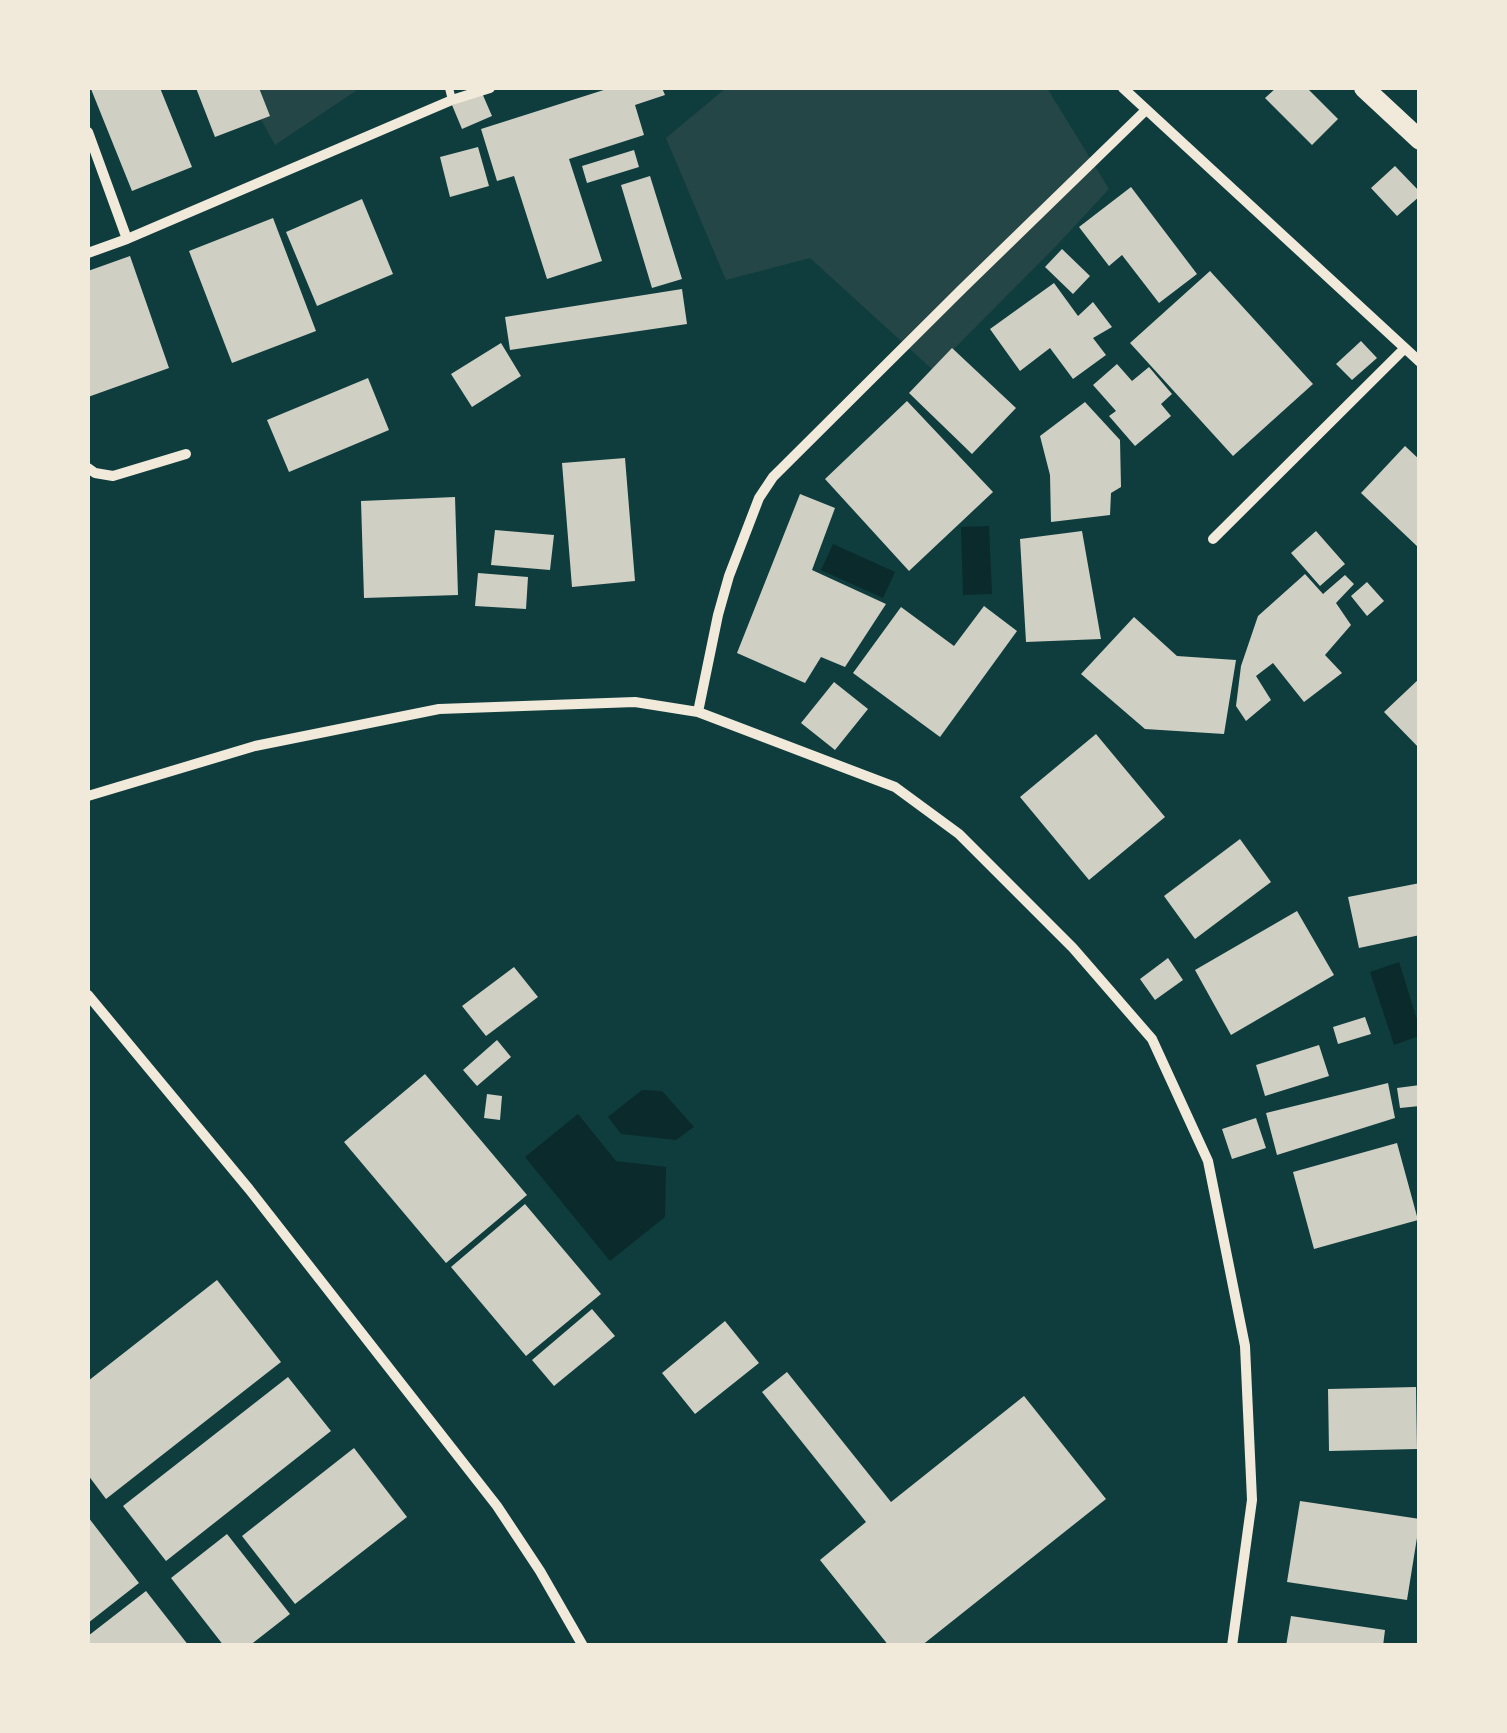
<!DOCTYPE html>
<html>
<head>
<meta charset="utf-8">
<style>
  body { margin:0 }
  #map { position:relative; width:1507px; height:1733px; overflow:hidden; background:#0f3d3e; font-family:Figtree,sans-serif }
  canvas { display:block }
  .frame { position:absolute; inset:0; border:90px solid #f1e9da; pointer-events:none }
</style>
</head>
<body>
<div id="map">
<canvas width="1507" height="1733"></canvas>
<div class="frame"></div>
</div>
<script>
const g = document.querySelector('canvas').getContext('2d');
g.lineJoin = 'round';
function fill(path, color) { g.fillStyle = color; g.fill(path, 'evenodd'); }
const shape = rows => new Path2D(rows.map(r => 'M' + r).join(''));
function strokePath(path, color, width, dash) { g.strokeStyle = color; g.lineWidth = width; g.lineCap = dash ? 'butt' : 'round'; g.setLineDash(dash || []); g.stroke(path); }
const green = shape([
  [244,88,360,88,275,145],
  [726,88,1047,88,1109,189,1057,245,933,370,810,258,726,280,666,138]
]);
const water = shape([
  [989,526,992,594,963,595,961,527],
  [833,544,895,572,883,598,821,570],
  [1399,962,1419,1026,1419,1036,1394,1045,1370,972],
  [642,1090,662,1091,694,1127,676,1140,621,1134,608,1117],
  [578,1114,616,1161,666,1167,665,1217,610,1261,525,1157]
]);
const building = shape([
  [95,88,160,88,192,167,132,191,91,89],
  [196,88,259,88,270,116,215,137],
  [610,88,662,88,665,95,635,105,644,135,569,159,602,261,547,279,514,176,497,181,481,129],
  [1276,88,1307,88,1338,119,1312,145,1265,98],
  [482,93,492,116,462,129,452,105],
  [478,147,489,186,450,197,440,157],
  [634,150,639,167,587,183,582,166],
  [1395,166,1420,192,1420,196,1397,216,1371,188],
  [650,176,682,279,652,288,621,185],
  [1131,187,1197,274,1159,303,1122,255,1109,266,1079,227],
  [362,199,393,274,317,306,286,232],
  [273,218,316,331,232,363,189,251],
  [1062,249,1090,276,1073,294,1045,267],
  [130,256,169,368,88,397,88,271],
  [1210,271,1313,384,1233,456,1130,343],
  [1054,283,1078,316,1093,302,1112,327,1093,338,1106,355,1073,379,1050,348,1020,371,990,329],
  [682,289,687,324,510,350,505,317],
  [1361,341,1377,358,1352,380,1336,364],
  [501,343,521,376,472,407,451,374],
  [952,348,1016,408,972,454,909,393],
  [1117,364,1132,381,1149,367,1172,394,1161,404,1171,416,1135,446,1109,416,1116,411,1093,385],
  [368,378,389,430,289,472,267,420],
  [907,401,993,492,909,571,825,479],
  [1085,402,1120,440,1121,487,1111,493,1110,515,1051,522,1050,475,1040,436],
  [1405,446,1420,460,1420,549,1361,493],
  [625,458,635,581,572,587,562,463],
  [800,494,835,508,812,570,886,604,845,667,821,657,805,683,737,653],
  [455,497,458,595,364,598,361,501],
  [495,530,554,535,550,570,491,565],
  [1082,531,1101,639,1026,642,1020,539],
  [1316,531,1345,564,1320,586,1291,553],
  [478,573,528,577,526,609,475,606],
  [1305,574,1323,594,1345,575,1354,584,1336,603,1351,625,1325,655,1342,673,1304,702,1273,663,1256,676,1271,700,1246,721,1236,706,1241,666,1258,616],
  [1367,582,1384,601,1367,616,1351,596],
  [984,606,1017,631,940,737,853,673,901,607,954,646],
  [1134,617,1177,656,1236,660,1224,734,1145,729,1081,674],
  [1420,678,1420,749,1384,712],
  [834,682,868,709,835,750,801,723],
  [1096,734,1165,817,1089,880,1020,797],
  [1240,839,1271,882,1195,939,1164,896],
  [1420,883,1420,935,1359,948,1348,897],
  [1297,911,1334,975,1231,1035,1195,970],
  [1168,958,1183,980,1155,1000,1140,979],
  [514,967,538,997,486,1036,462,1006],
  [1365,1017,1371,1034,1338,1044,1333,1027],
  [497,1040,511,1057,477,1086,463,1070],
  [1319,1045,1329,1076,1265,1096,1256,1065],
  [425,1074,527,1195,446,1263,344,1142],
  [1388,1083,1395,1118,1277,1155,1266,1113],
  [1420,1085,1420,1106,1400,1108,1397,1088],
  [487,1094,502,1096,500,1120,484,1118],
  [1256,1118,1266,1148,1232,1159,1222,1129],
  [1397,1143,1418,1220,1314,1249,1293,1172],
  [525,1204,601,1294,526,1356,451,1267],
  [217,1280,281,1362,106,1499,88,1475,88,1381],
  [592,1309,615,1336,554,1386,532,1360],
  [725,1321,759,1363,695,1414,662,1373],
  [787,1372,891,1502,1024,1396,1106,1499,921,1646,889,1646,820,1560,866,1522,762,1392],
  [288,1377,331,1431,166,1561,123,1506],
  [1416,1387,1417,1449,1329,1451,1328,1389],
  [354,1448,407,1517,295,1604,242,1536],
  [1300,1501,1420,1519,1407,1600,1287,1582],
  [88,1517,139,1583,88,1623],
  [227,1534,290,1614,249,1646,224,1646,171,1578],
  [146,1591,189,1646,88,1646,88,1636],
  [1291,1616,1385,1630,1383,1646,1286,1646]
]);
const service = shape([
  [449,88,452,100]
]);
const minor = shape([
  [1123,88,1420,362],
  [88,132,127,239],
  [88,253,127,239,452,100,490,88],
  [88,468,95,473,113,476,186,454],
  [1213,539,1405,348],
  [698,712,718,615,729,576,759,498,773,477,963,288,1146,110],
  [88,796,255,746,439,709,635,702,698,712,895,787,959,834,1073,948,1152,1039,1208,1161,1245,1346,1252,1500,1232,1646],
  [88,995,249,1189,497,1506,540,1571,583,1646]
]);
const secondary = shape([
  [1364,88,1420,140]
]);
fill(green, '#244646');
fill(water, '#0a2a2b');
fill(building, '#cfcfc3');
strokePath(service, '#f1e9da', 8);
strokePath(minor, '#f1e9da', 10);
strokePath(secondary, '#f1e9da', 20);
</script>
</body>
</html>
